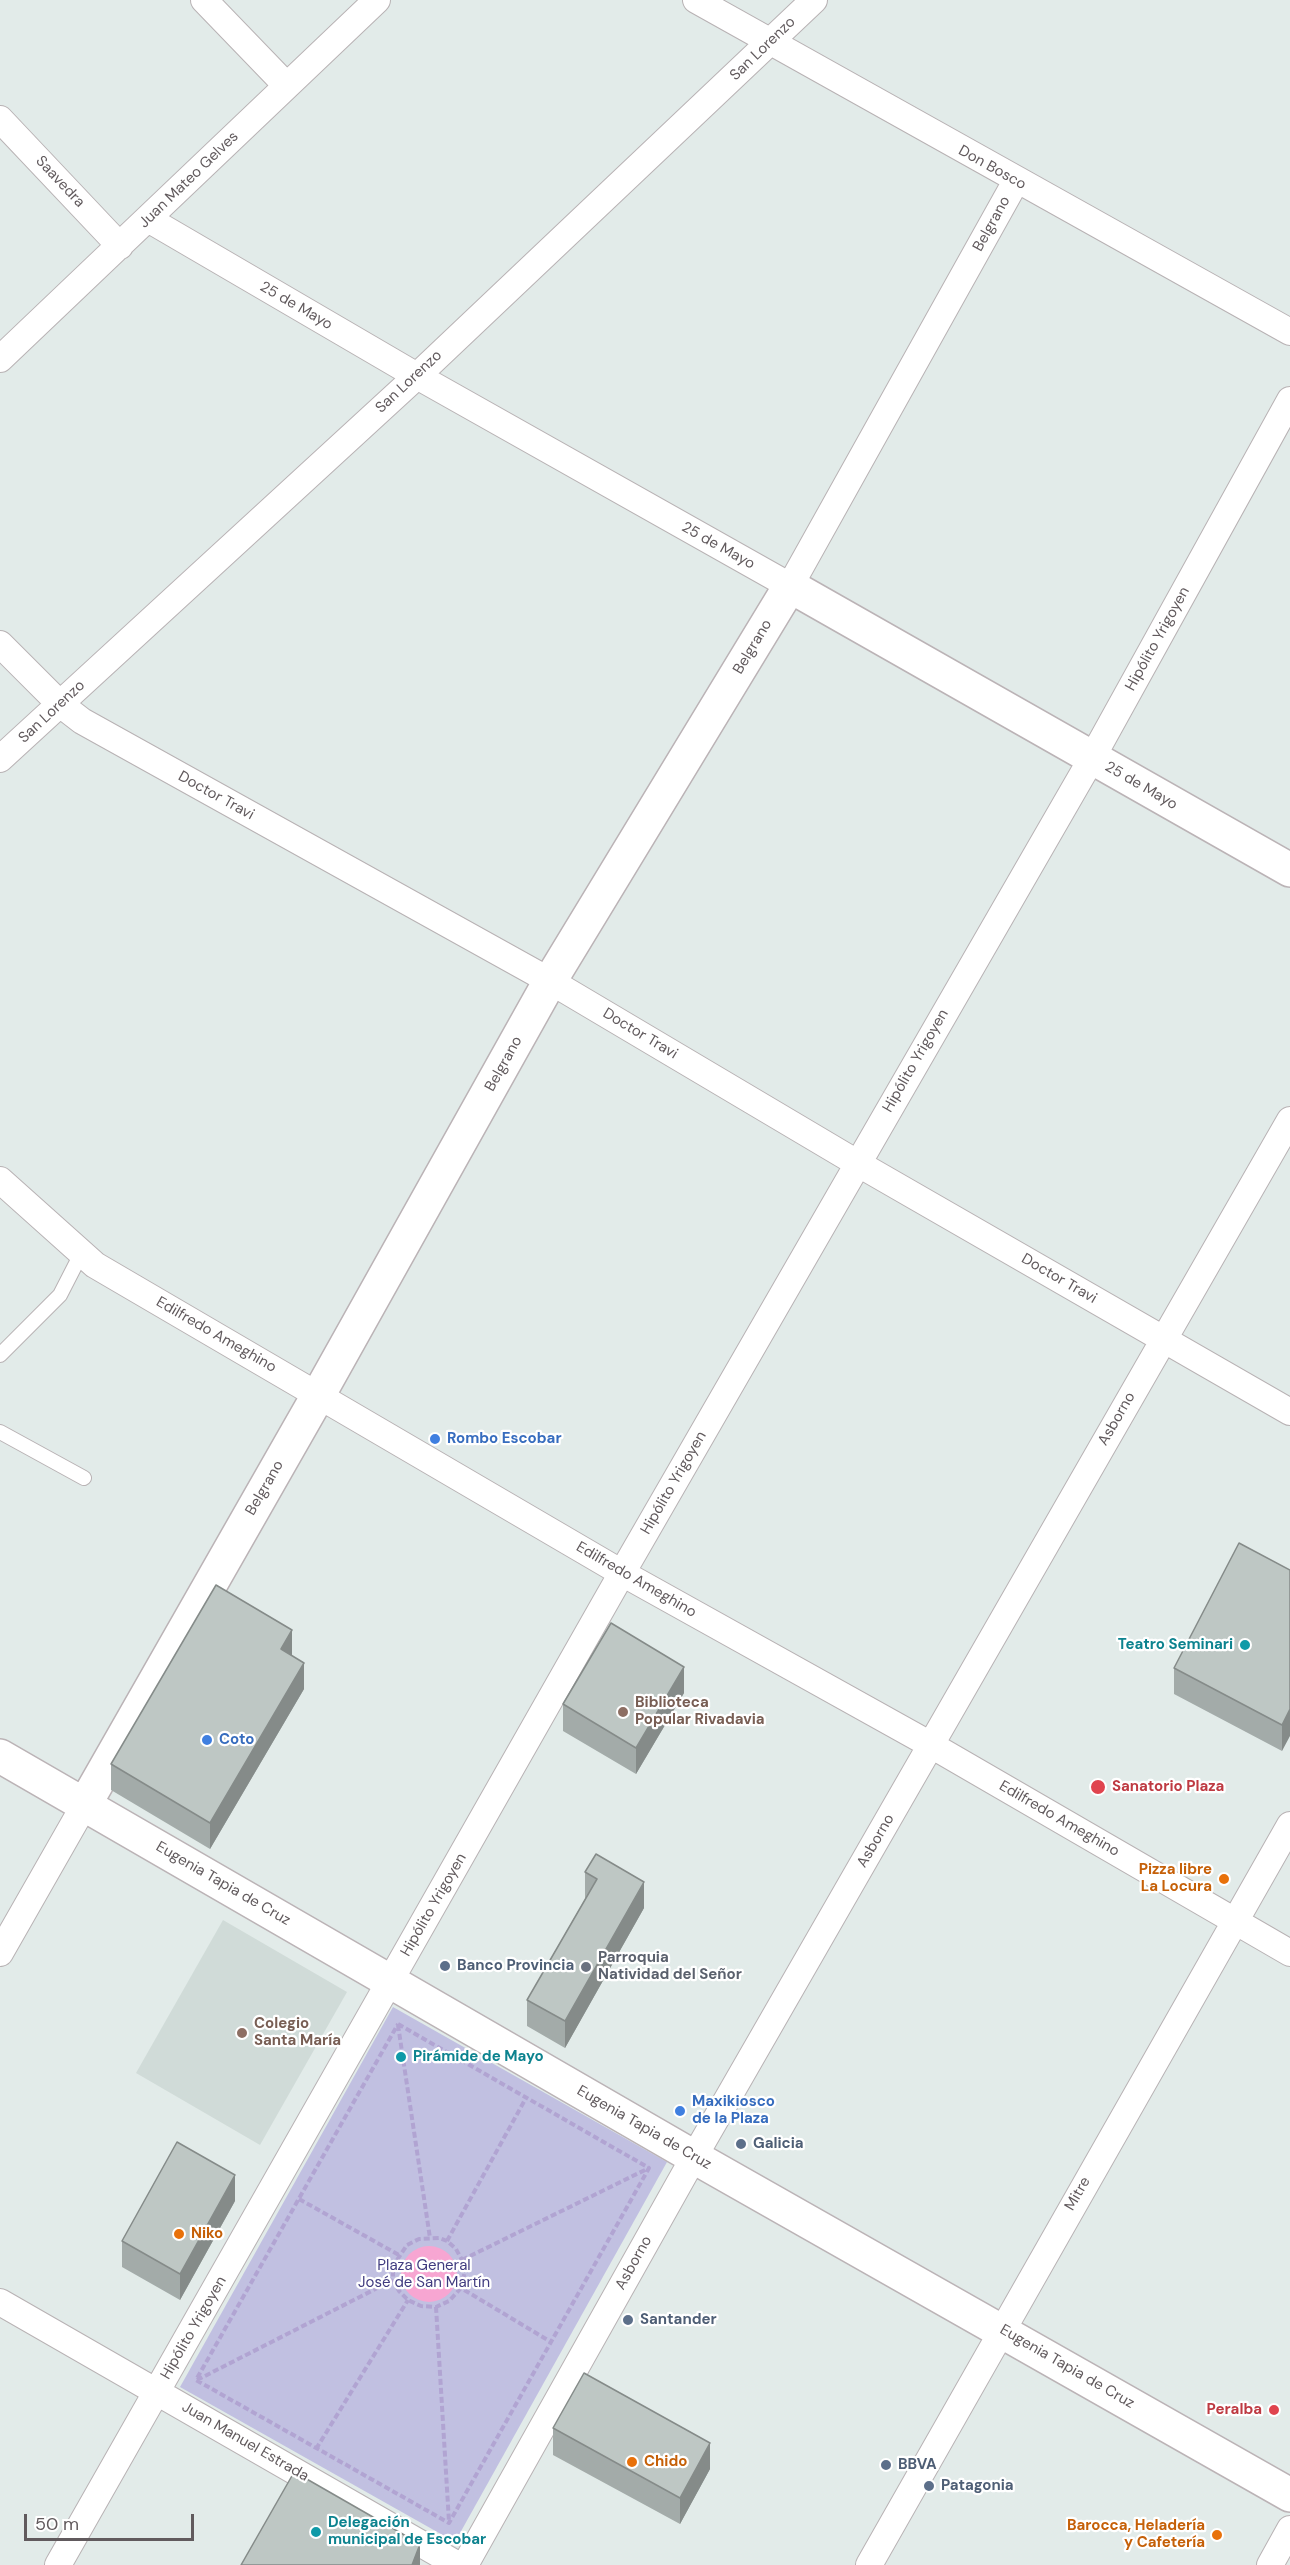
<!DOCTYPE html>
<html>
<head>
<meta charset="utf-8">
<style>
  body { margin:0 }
  #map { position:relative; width:1290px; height:2565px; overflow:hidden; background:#e2ebe9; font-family:"DM Sans",sans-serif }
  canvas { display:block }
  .scale { position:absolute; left:24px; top:2514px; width:170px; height:27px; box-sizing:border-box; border:3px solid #615a5d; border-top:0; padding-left:8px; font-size:18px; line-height:21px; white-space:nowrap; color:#615a5d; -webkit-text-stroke:4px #fff; paint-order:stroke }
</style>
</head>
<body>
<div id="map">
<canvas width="1290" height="2565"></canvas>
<div class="scale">50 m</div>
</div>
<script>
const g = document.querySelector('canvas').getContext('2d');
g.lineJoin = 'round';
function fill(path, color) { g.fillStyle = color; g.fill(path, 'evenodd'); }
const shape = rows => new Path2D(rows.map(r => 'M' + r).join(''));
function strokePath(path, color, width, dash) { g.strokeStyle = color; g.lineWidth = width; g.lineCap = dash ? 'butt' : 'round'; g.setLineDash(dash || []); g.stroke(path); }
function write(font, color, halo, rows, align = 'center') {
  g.font = font + ' "DM Sans",sans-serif'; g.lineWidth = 4.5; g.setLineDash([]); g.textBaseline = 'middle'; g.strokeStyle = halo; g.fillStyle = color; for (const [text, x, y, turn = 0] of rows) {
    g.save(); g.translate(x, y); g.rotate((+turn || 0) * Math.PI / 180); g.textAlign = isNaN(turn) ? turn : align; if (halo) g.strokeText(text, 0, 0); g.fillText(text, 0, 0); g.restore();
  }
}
const education = shape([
  [223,1920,347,1992,260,2145,136,2073]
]);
const green = shape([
  [393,2007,667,2162,455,2542,180,2387]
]);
const water = shape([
  '401 2274a28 28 0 1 1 56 0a28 28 0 1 1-56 0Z'
]);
const path = shape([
  [398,2024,649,2168,449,2523,196,2380,398,2024],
  [398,2025,430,2238],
  [299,2199,399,2255],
  [447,2241,526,2098],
  [462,2260,649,2168],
  [461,2288,449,2301,436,2307,421,2306,408,2300,399,2291,393,2280,393,2266,407,2245,419,2239,439,2238,447,2241,456,2249,462,2260,465,2271,461,2288,551,2342],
  [436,2307,449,2522],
  [197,2380,393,2280],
  [316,2449,408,2300]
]);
const lane = shape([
  [0,1355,60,1295,81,1254],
  [0,1432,84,1478]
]);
const street = shape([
  [204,0,286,85],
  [696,0,1290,332],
  [0,119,120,246],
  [148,219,417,376,790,586,1016,181],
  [0,359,377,0],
  [0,644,60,704,82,721,550,981,857,1163,1290,1412],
  [0,759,417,376,814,0],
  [0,1180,95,1265,622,1573,931,1745,1290,1953],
  [0,1953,85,1804],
  [0,2302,458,2565],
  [58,2565,622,1573,1092,758,1290,400],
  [465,2565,694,2157,1290,1120],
  [869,2565,1290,1825],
  [1270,2565,1290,2529]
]);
const secondary = shape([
  [0,1756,694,2157,1290,2495],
  [85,1804,319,1394,550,981,790,586,1290,870]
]);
const wall = shape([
  [1290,1570,1282,1751,1174,1694,1174,1668],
  [292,1656,304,1689,210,1849,111,1790,111,1764],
  [684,1693,636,1774,563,1731,563,1704],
  [585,1872,644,1908,565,2048,527,2026,527,2000,585,1899],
  [235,2201,180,2300,122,2267,122,2241],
  [553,2428,710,2469,680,2524,553,2455]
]);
const shadedWall = shape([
  [292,1630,292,1657,281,1649],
  [304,1663,304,1689,210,1849,210,1823],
  [684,1667,684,1693,636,1774,636,1748],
  [1290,1709,1290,1736,1282,1751,1282,1725],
  [644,1882,644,1908,565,2048,565,2021],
  [235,2175,235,2201,180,2300,180,2274],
  [710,2443,710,2469,680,2524,680,2498],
  [420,2544,420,2565,412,2565]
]);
const building = shape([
  [1239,1543,1290,1570,1290,1709,1282,1725,1174,1668,1239,1543],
  [216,1585,292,1630,281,1649,304,1663,210,1823,111,1764,216,1585],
  [611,1623,684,1667,636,1748,563,1704,611,1623],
  [596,1854,644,1882,565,2021,527,2000,597,1879,585,1872,596,1854],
  [177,2142,235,2175,180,2274,122,2241,177,2142],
  [584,2373,710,2443,680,2498,553,2428,584,2373],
  [293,2474,296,2476,298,2474,420,2544,412,2565,241,2565,293,2474]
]);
const markers = [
  [435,1439,6,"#3f7fe0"],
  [1245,1645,6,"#0f9aa8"],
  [623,1712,6,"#8d6e63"],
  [207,1740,6,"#3f7fe0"],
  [1098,1787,8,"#e0444e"],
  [1224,1879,6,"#e8710a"],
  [445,1966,6,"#5c6f8a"],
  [586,1967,6,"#6b7280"],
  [242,2033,6,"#8d6e63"],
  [401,2057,6,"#0f9aa8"],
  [680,2111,6,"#3f7fe0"],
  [741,2144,6,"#5c6f8a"],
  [179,2234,6,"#e8710a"],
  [628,2320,6,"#5c6f8a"],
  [1274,2410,6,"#e0444e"],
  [632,2462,6,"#e8710a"],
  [886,2465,6,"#5c6f8a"],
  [929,2486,6,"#5c6f8a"],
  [316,2532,6,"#0f9aa8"],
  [1217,2535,6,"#e8710a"]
];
const streetNames = [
  ["San Lorenzo",763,49,-44],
  ["Don Bosco",992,168,29],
  ["Juan Mateo Gelves",189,180,-44],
  ["Saavedra",60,182,47],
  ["Belgrano",992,224,-61],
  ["25 de Mayo",296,306,30],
  ["San Lorenzo",409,382,-43],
  ["25 de Mayo",718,546,29],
  ["Hipólito Yrigoyen",1158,639,-61],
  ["Belgrano",753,647,-59],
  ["San Lorenzo",52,712,-43],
  ["25 de Mayo",1141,786,30],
  ["Doctor Travi",216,796,29],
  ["Doctor Travi",640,1034,31],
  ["Hipólito Yrigoyen",916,1061,-60],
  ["Belgrano",504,1064,-61],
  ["Doctor Travi",1059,1279,30],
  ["Edilfredo Ameghino",216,1335,30],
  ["Asborno",1117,1419,-60],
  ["Hipólito Yrigoyen",674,1483,-60],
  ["Belgrano",265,1488,-60],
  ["Edilfredo Ameghino",636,1580,30],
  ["Edilfredo Ameghino",1059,1819,30],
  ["Asborno",876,1841,-60],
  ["Eugenia Tapia de Cruz",223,1884,30],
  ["Hipólito Yrigoyen",434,1905,-60],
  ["Eugenia Tapia de Cruz",644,2128,30],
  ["Mitre",1078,2194,-60],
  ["Asborno",634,2263,-61],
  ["Hipólito Yrigoyen",194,2328,-60],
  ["Eugenia Tapia de Cruz",1067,2367,30],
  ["Juan Manuel Estrada",245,2442,30]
];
const shopNames = [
  ["Rombo Escobar",447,1439],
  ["Coto",219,1740],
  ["Maxikiosco",692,2102],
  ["de la Plaza",692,2119]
];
const cultureNames = [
  ["Teatro Seminari",1233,1645,"right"],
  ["Pirámide de Mayo",413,2057],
  ["Delegación",328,2523],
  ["municipal de Escobar",328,2540]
];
const educationNames = [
  ["Biblioteca",635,1703],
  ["Popular Rivadavia",635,1720],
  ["Colegio",254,2024],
  ["Santa María",254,2041]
];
const healthNames = [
  ["Sanatorio Plaza",1112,1787],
  ["Peralba",1262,2410,"right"]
];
const foodNames = [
  ["Pizza libre",1212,1870],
  ["La Locura",1212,1887],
  ["Niko",191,2234,"left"],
  ["Chido",644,2462,"left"],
  ["Barocca, Heladería",1205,2526],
  ["y Cafetería",1205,2543]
];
const worshipNames = [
  ["Parroquia",598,1958],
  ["Natividad del Señor",598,1975]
];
const serviceNames = [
  ["Banco Provincia",457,1966],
  ["Galicia",753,2144],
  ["Santander",640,2320],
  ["BBVA",898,2465],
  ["Patagonia",941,2486]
];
const parkNames = [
  ["Plaza General",424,2266],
  ["José de San Martín",424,2283]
];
fill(education, '#d0dbd8');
fill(green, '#c1c0e1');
fill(water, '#f7a6d2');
strokePath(lane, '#b8b2b4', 16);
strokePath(street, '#b8b2b4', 28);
strokePath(secondary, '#bbb3b6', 36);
strokePath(path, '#b1a4d2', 4, [6, 3]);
strokePath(lane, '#fff', 14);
strokePath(street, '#fff', 26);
strokePath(secondary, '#fff', 33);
fill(wall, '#a3aba9');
fill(shadedWall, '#858b89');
fill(building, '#bec7c4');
strokePath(building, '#858b89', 1.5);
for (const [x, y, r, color] of markers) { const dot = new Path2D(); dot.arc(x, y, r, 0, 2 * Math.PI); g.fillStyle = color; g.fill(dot); strokePath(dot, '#fff', 2); }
write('15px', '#615a5d', '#fff', streetNames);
write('bold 15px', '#366cbe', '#fff', shopNames, 'left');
write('bold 15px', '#0d838f', '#fff', cultureNames, 'left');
write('bold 15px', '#785e54', '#fff', educationNames, 'left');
write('bold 15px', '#be3a42', '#fff', healthNames, 'left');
write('bold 15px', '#c56008', '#fff', foodNames, 'right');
write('bold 15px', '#5b616d', '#fff', worshipNames, 'left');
write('bold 15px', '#4e5e75', '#fff', serviceNames, 'left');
write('15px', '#403b7f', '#fff', parkNames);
</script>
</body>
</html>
